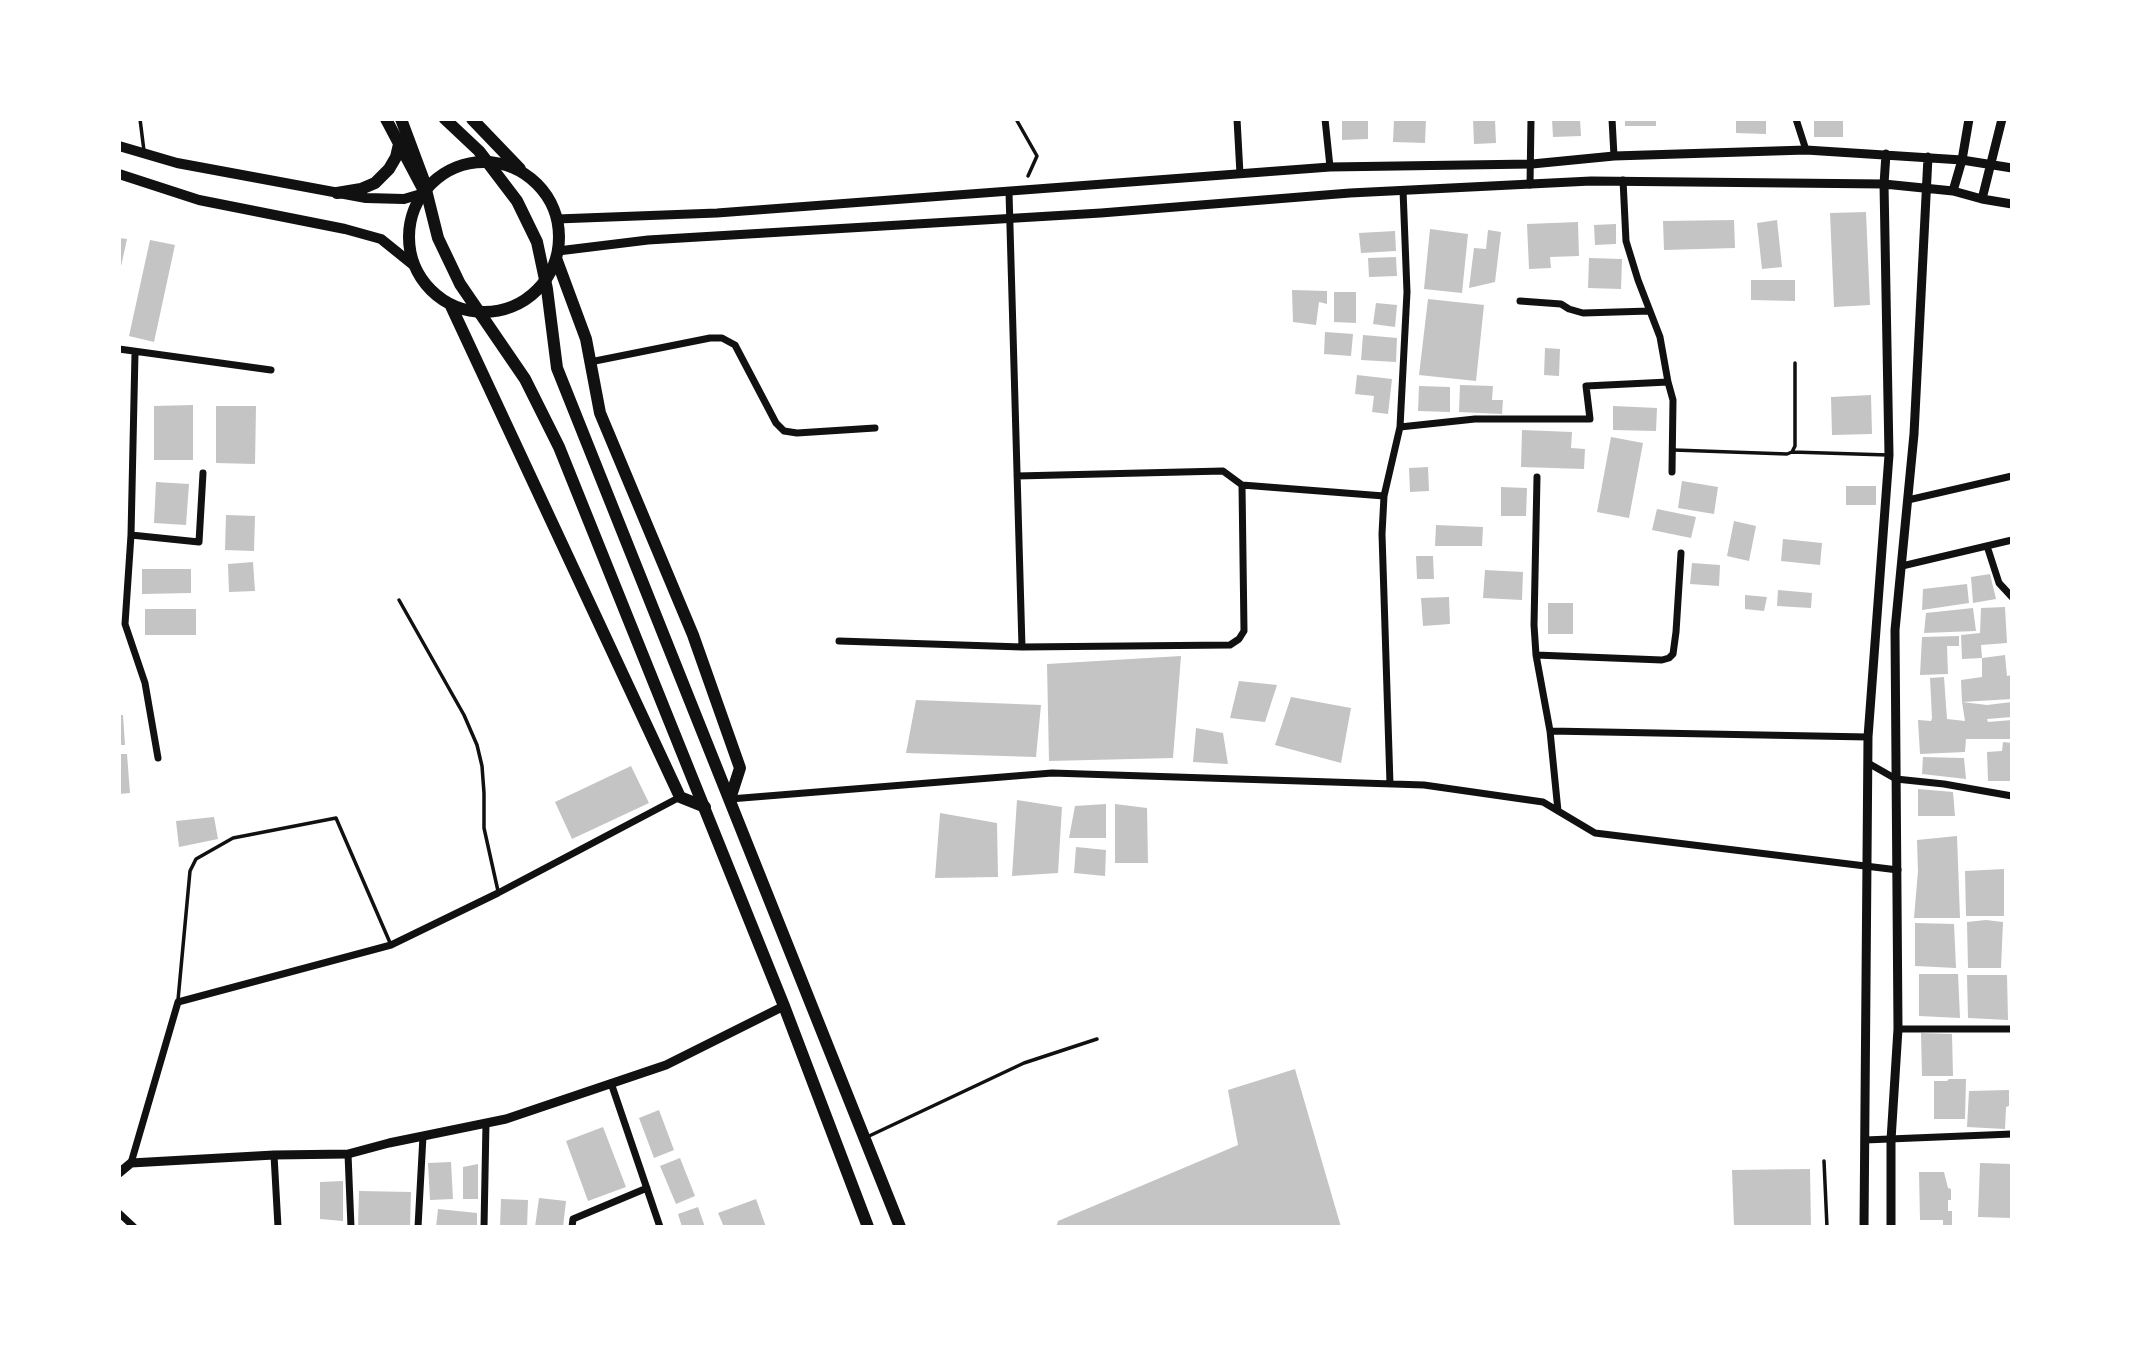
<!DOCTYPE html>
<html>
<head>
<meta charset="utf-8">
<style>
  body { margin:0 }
  #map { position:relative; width:2131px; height:1346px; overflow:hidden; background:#fff; font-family:Inter,sans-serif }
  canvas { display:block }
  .frame { position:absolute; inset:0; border:121px solid #fff; pointer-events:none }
</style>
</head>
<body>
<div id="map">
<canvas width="2131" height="1346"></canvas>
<div class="frame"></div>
</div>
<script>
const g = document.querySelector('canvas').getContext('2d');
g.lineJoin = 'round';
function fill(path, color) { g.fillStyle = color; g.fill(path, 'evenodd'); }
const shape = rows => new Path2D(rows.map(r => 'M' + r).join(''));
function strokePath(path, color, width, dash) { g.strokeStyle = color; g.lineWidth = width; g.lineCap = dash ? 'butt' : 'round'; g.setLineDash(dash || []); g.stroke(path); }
const building = shape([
  [1342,119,1368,119,1368,139,1342,140],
  [1394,119,1426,119,1425,143,1393,142],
  [1473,119,1495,119,1496,143,1474,144],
  [1552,119,1580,119,1581,136,1553,137],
  [1625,119,1656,119,1656,126,1625,126],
  [1736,119,1766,119,1766,134,1736,133],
  [1814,119,1843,119,1843,137,1814,137],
  [1866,212,1870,305,1834,307,1830,213],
  [1734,220,1735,248,1664,250,1663,221],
  [1777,220,1782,267,1762,269,1757,223],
  [1578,222,1579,256,1550,257,1551,268,1529,269,1527,224],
  [1616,224,1616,244,1595,245,1594,225],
  [1430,229,1468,234,1462,293,1424,289],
  [1488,230,1501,232,1495,282,1469,288,1474,248,1486,249],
  [1395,231,1396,251,1361,253,1359,233],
  [119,238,127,239,120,271,119,271],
  [150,240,175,245,154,342,129,336],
  [1396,257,1397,276,1369,277,1368,258],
  [1589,258,1622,259,1621,289,1588,288],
  [1751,280,1795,280,1795,301,1751,300],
  [1292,290,1327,291,1327,304,1319,302,1316,325,1293,322],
  [1334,292,1356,292,1356,323,1334,322],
  [1428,299,1484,305,1476,381,1419,375],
  [1376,303,1397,305,1395,327,1373,324],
  [1325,332,1353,334,1351,356,1324,354],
  [1363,335,1397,338,1396,362,1361,360],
  [1545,348,1560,349,1559,376,1544,375],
  [1357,375,1392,379,1388,414,1372,412,1374,396,1355,394],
  [1460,385,1493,386,1492,400,1503,400,1502,414,1459,412],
  [1419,386,1450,387,1450,412,1418,411],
  [1871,395,1872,434,1832,435,1831,397],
  [193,405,193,460,154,460,154,406],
  [216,406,256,406,255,464,216,463],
  [1613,406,1657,408,1656,431,1613,430],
  [1522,430,1572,432,1571,448,1585,449,1584,469,1521,467],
  [1611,437,1643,443,1629,518,1597,512],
  [1428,467,1429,491,1410,492,1409,468],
  [1682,481,1718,487,1714,514,1678,508],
  [156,482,189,484,186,525,154,523],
  [1846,486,1876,486,1876,505,1846,505],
  [1501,487,1527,488,1526,516,1501,516],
  [1657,509,1696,517,1691,538,1652,530],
  [226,515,255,516,254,551,225,550],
  [1734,521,1756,526,1749,561,1727,556],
  [1436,525,1483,527,1482,546,1435,546],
  [1783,539,1822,543,1820,565,1781,561],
  [1416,556,1433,556,1434,579,1417,579],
  [253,562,255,591,229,592,228,564],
  [1692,563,1720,565,1719,586,1690,584],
  [142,569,191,569,191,593,142,594],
  [1485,570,1523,572,1522,600,1483,598],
  [1990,574,1996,599,1973,603,1971,577],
  [1967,584,1969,603,1922,610,1923,589],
  [1778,590,1812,593,1811,608,1777,606],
  [1745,595,1767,597,1764,611,1745,609],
  [1449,597,1450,624,1423,626,1421,598],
  [1548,603,1573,603,1573,634,1548,634],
  [2005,607,2007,643,1981,645,1982,658,2005,655,2007,676,2012,675,2012,699,1962,702,1961,680,1982,677,1982,658,1962,659,1961,635,1980,633,1981,608],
  [1973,608,1976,631,1924,633,1926,613],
  [145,609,196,609,196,635,145,635],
  [1959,636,1959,646,1947,646,1948,674,1920,675,1922,637],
  [1181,656,1173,758,1049,761,1047,664],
  [1944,677,1947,719,1965,721,1962,702,1987,705,2012,702,2012,717,1987,719,1988,722,2012,720,2012,739,1966,739,1965,752,1920,754,1918,720,1931,721,1932,718,1930,678],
  [1239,681,1277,685,1265,722,1230,718],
  [1291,697,1351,708,1341,763,1275,745],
  [916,700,1041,705,1036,757,906,753],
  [119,715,123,715,125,745,119,745],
  [1196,728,1223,733,1228,764,1193,762],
  [2003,742,2012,743,2012,781,1988,781,1987,752,2002,751],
  [119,754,127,754,130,793,119,794],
  [1923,757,1964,758,1966,779,1922,774],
  [631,766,649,803,572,839,555,802],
  [1918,789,1953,792,1955,816,1918,816],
  [1017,800,1062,807,1058,873,1012,876],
  [1106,804,1106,838,1069,838,1075,806],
  [1115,804,1147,808,1148,863,1115,863],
  [940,813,997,823,998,877,935,878],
  [214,817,218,839,179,847,176,821],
  [1957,836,1960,918,1914,918,1918,871,1917,840],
  [1076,847,1106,850,1105,876,1074,873],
  [2004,869,2004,916,1966,916,1965,871],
  [1986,920,2003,922,2001,968,1968,968,1967,922],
  [1915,923,1954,924,1956,968,1915,966],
  [1919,974,1958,974,1960,1018,1919,1016],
  [1967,975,2007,975,2008,1020,1968,1018],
  [1921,1033,1952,1034,1953,1076,1922,1076],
  [1295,1069,1341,1227,1056,1227,1058,1221,1238,1145,1228,1090],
  [1949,1079,1966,1079,1965,1119,1934,1119,1934,1081,1947,1081],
  [2009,1090,2009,1106,2006,1107,2005,1129,1967,1127,1969,1091],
  [659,1110,674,1150,654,1158,639,1118],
  [603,1127,626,1187,588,1201,566,1141],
  [680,1158,695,1196,676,1204,660,1166],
  [451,1162,453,1199,430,1200,428,1163],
  [1980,1163,2012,1164,2012,1218,1978,1217],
  [478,1164,478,1199,463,1199,463,1167],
  [1810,1169,1811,1227,1734,1227,1732,1170],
  [1919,1172,1944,1172,1948,1188,1951,1189,1951,1200,1948,1200,1948,1211,1952,1211,1952,1226,1943,1226,1943,1220,1920,1220],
  [343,1181,343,1221,320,1219,320,1182],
  [359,1191,411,1192,410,1227,358,1227],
  [539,1198,566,1201,563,1227,535,1227],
  [501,1199,528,1200,527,1227,500,1227],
  [756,1199,766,1227,724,1227,718,1213],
  [698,1207,705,1227,682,1227,678,1214],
  [438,1209,477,1213,477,1227,436,1227]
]);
const path = shape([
  [1016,119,1037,156,1028,176]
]);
const service = shape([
  [140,119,144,151],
  [1674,450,1787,454,1792,452,1795,446,1795,363],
  [1792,452,1888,455],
  [399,600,464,715,477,745,482,766,484,793,484,828,498,891],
  [178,1000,190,871,196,859,233,838,336,818,391,945],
  [867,1137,1024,1063,1097,1039],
  [1824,1161,1827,1227]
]);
const minor = shape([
  [1237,119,1240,174],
  [1325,119,1330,167],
  [1612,119,1614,156],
  [1796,119,1806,150],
  [1530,185,1531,119],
  [1520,301,1561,304,1569,309,1583,313,1650,311],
  [119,349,271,370],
  [135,353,131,535,125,624,145,683,158,758],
  [590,362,710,338,722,338,735,345,776,423,784,431,797,433,875,428],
  [1668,382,1673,400,1672,472],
  [1400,427,1475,419,1590,419,1586,386,1668,382,1660,337,1638,280,1626,241,1623,180],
  [1017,476,1223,471,1242,485,1384,496],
  [1537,477,1534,625,1536,655,1550,731,1558,811],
  [1908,500,2012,476],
  [131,535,199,542,203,473],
  [1987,546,1999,583,2012,597],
  [1902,566,2012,540],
  [839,641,1022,647,1009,192],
  [1022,647,1230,645,1239,639,1244,631,1242,485],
  [1536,655,1662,660,1669,658,1673,654,1676,632,1681,553],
  [1550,731,1868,737],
  [1868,763,1896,779,1944,784,2012,796],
  [1390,784,1382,534,1384,496,1400,427,1407,292,1403,190],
  [730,799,1052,773,1424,785,1543,802,1595,833,1898,870],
  [1898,1029,2012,1029],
  [611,1083,660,1227],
  [1865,1140,2012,1134],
  [348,1154,351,1227],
  [274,1155,278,1227],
  [131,1163,178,1002,391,945,498,893,680,797],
  [119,1213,134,1227],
  [418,1227,423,1136],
  [484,1227,486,1123],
  [572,1227,573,1219,647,1188]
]);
const tertiary = shape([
  [1953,191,1962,160,1969,119],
  [1982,199,2002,119],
  [557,219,717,213,1330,167,1532,164,1614,156,1806,150,1962,160,2012,168],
  [558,251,648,240,1101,213,1350,193,1591,181,1884,184,1953,191,1982,199,2012,204],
  [119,1173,131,1163,274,1155,348,1154,389,1143,506,1119,666,1065,784,1006],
  [1864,1227,1868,737,1889,455,1884,184,1886,154],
  [1891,1227,1891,1140,1898,1029,1895,630,1914,434,1928,157]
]);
const secondary = shape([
  [119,146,177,163,366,198,404,199,421,194],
  [119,174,199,200,345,229,381,239,412,264]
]);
const primary = shape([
  [386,119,422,187],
  [472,119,520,169],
  '409 237a75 75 0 1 1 150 0a75 75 0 1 1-150 0Z',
  [337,193,361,189,375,183,389,169,396,157,399,144],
  [556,258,586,339,600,413,693,635,740,768,730,799],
  [451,306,680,797,705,807]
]);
const trunk = shape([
  [401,119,423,178,438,238,460,284,525,379,559,447,784,1006,868,1227],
  [445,119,479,151,517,201,537,242,547,289,557,368,900,1227]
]);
fill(building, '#c4c4c4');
strokePath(path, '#111', 3.5);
strokePath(service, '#111', 3.5);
strokePath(minor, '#111', 7);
strokePath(tertiary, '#111', 9);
strokePath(secondary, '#111', 10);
strokePath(primary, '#111', 12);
strokePath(trunk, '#111', 12);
</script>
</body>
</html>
